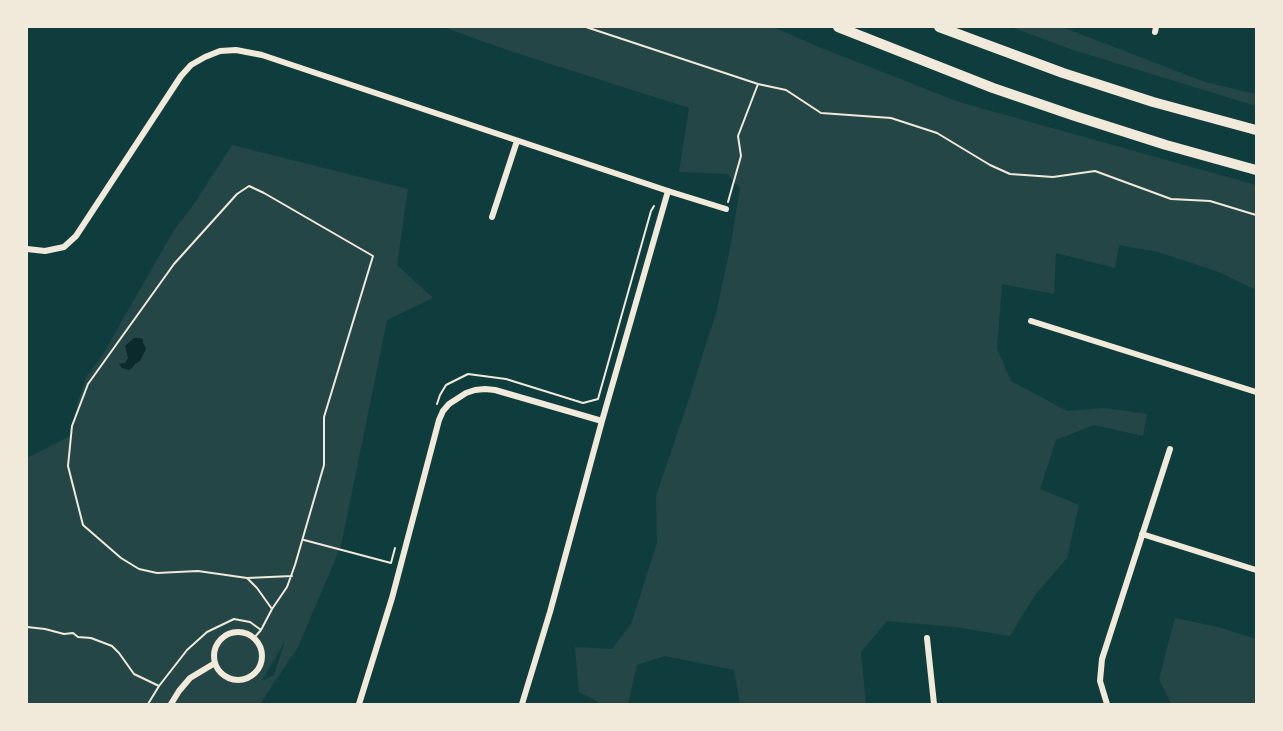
<!DOCTYPE html>
<html>
<head>
<meta charset="utf-8">
<style>
  body { margin:0 }
  #map { position:relative; width:1283px; height:731px; overflow:hidden; background:#0f3d3e; font-family:Jost,sans-serif }
  canvas { display:block }
  .frame { position:absolute; inset:0; border:28px solid #f1e9da; pointer-events:none }
</style>
</head>
<body>
<div id="map">
<canvas width="1283" height="731"></canvas>
<div class="frame"></div>
</div>
<script>
const g = document.querySelector('canvas').getContext('2d');
g.lineJoin = 'round';
function fill(path, color) { g.fillStyle = color; g.fill(path, 'evenodd'); }
const shape = rows => new Path2D(rows.map(r => 'M' + r).join(''));
function strokePath(path, color, width, dash) { g.strokeStyle = color; g.lineWidth = width; g.lineCap = dash ? 'butt' : 'round'; g.setLineDash(dash || []); g.stroke(path); }
const green = shape([
  [443,27,773,27,819,47,959,102,1256,185,1256,290,1216,271,1158,252,1119,245,1115,268,1056,253,1054,294,1002,284,997,349,1011,381,1067,411,1104,408,1147,414,1143,436,1094,425,1056,440,1040,489,1079,505,1067,558,1035,595,1010,636,956,627,887,621,861,652,866,704,740,704,734,670,665,656,637,665,628,704,602,704,579,692,575,647,612,649,631,624,657,543,656,496,690,396,703,353,716,314,731,244,740,188,727,174,679,172,689,108,510,51],
  [1011,27,1062,27,1205,82,1256,94,1256,106,1070,49],
  [232,145,408,189,397,265,433,298,387,320,341,546,298,647,260,704,27,704,27,458,70,436,77,405,86,377,103,354,174,230,192,207],
  [285,641,274,675,262,681],
  [1175,618,1218,627,1256,639,1256,704,1171,704,1159,679]
]);
const water = shape([
  [134,338,139,338,143,339,143,343,146,348,145,351,140,361,135,364,132,368,129,370,122,368,119,364,125,363,128,358,125,346]
]);
const path = shape([
  [586,27,758,84,786,90,821,113,891,118,937,133,990,165,1010,174,1053,177,1095,171,1171,199,1210,201,1256,215],
  [728,202,741,156,738,136,758,84],
  [437,404,440,395,446,385,468,374,506,379,583,403,598,399,651,211,654,206],
  [304,540,391,563,395,548],
  [247,578,292,576],
  [27,627,45,629,64,634,73,633,78,637,91,638,112,646,119,653,134,674,159,686,187,650,207,632,234,619,250,622,261,630],
  [254,638,261,630,272,609,287,587,295,565,324,465,324,417,373,256,264,193,249,186,237,194,174,264,88,384,72,426,68,466,83,525,121,558,139,569,157,573,198,571,247,578,257,588,272,609],
  [148,704,159,686]
]);
const minor = shape([
  [1155,32,1156,27],
  [492,217,517,141],
  [27,249,45,251,64,247,76,236,181,76,191,65,205,57,220,51,236,50,262,55,668,191,726,209],
  [1031,321,1256,392],
  [1142,534,1256,570],
  '214 656a24 24 0 1 1 48 0a24 24 0 1 1-48 0Z',
  [927,638,934,704],
  [171,704,179,691,190,678,215,663],
  [359,704,392,598,439,420,443,411,449,404,466,393,475,390,485,389,495,390,602,421],
  [522,704,550,612,602,421,668,191],
  [1107,704,1100,681,1102,659,1170,449]
]);
const motorway = shape([
  [838,27,993,88,1075,116,1166,145,1256,170],
  [939,27,1063,73,1153,102,1256,130]
]);
fill(green, '#244646');
fill(water, '#0a2a2b');
strokePath(path, '#f1e9da', 2);
strokePath(minor, '#f1e9da', 6);
strokePath(motorway, '#f1e9da', 10);
</script>
</body>
</html>
